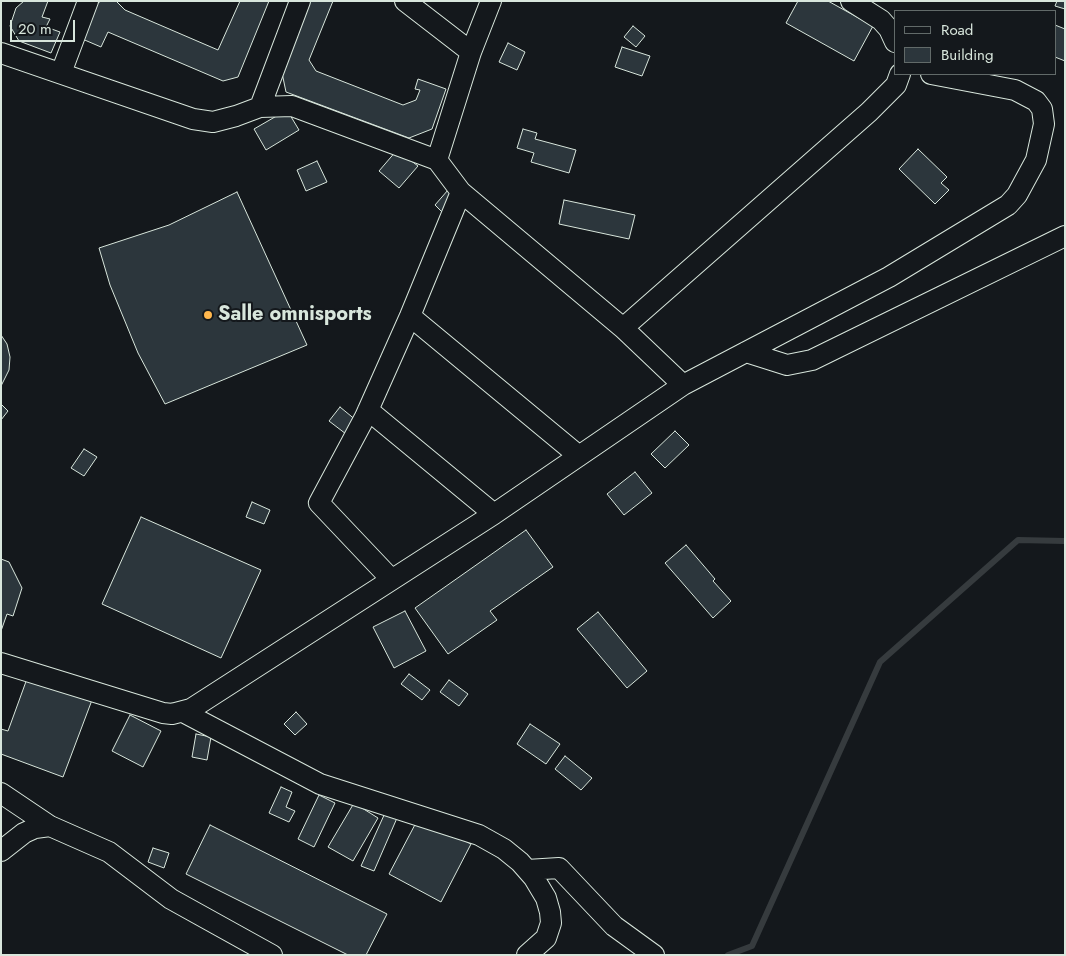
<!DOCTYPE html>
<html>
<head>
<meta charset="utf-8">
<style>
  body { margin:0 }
  #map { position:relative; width:1066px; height:956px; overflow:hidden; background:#14181c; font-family:Jost,sans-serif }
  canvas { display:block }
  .frame { position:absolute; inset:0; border:2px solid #d8e6dc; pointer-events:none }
  .legend { position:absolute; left:894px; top:10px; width:162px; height:65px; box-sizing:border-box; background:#14181c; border:1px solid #626a69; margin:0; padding:6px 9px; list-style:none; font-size:15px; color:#d8e6dc }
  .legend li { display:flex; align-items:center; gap:10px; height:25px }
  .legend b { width:25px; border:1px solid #626a69 }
  .scale { position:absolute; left:10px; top:20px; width:65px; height:22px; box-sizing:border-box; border:2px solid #d8e6dc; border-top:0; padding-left:6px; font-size:15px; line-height:18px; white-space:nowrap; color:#d8e6dc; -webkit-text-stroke:4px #14181c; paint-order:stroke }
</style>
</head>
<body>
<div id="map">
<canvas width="1066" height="956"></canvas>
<div class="frame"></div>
<ul class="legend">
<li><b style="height:6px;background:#14181c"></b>Road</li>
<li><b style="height:14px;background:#2c363c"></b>Building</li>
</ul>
<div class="scale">20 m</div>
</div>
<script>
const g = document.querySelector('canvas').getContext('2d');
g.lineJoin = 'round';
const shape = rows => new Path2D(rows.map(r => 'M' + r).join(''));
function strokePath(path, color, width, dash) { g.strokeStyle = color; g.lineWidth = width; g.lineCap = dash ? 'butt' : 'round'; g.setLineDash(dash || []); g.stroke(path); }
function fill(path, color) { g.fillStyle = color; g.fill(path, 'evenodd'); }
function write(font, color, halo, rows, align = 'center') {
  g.font = font + ' Jost,sans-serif'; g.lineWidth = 4; g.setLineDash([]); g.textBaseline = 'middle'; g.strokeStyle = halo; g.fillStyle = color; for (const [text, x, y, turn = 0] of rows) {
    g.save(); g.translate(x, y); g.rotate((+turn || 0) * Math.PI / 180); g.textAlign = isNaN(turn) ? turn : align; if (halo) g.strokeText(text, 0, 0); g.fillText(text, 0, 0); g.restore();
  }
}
const stream = shape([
  [728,955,752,946,880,662,1018,540,1065,541]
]);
const building = shape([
  [24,1,48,1,42,17,50,19,46,27,60,32,51,53,19,41,10,26,16,8,24,1],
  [101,1,116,1,125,10,218,50,240,1,269,1,238,77,223,81,108,32,101,47,80,38,95,5,101,1],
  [308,1,333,1,309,60,316,71,403,105,416,100,420,90,415,89,418,79,446,89,432,129,409,138,286,92,281,68,308,1],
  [798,1,828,1,873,26,854,61,786,23,798,1],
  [1057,1,1065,1,1065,9,1055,6,1057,1],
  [1055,25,1065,29,1065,61,1055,57,1055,25],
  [633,26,645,36,636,47,624,37,633,26],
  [508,43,525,52,517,70,499,62,508,43],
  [622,47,650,56,642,76,615,67,622,47],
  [287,110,299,130,266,150,254,129,287,110],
  [523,129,537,133,535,139,576,150,569,173,531,162,534,153,517,148,523,129],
  [918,149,947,177,941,183,949,190,935,204,899,169,918,149],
  [397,150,418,166,399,188,379,171,397,150],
  [317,161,327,182,306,191,297,170,317,161],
  [448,190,457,199,444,214,435,205,448,190],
  [237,192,307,345,165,404,138,353,110,285,99,248,169,225,237,192],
  [564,200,635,215,629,239,559,224,564,200],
  [1,335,7,344,10,357,9,370,1,386,1,335],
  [1,404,8,411,1,420,1,404],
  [340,407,357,421,346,434,329,421,340,407],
  [675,431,689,445,665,468,651,454,675,431],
  [84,449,97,457,84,476,71,468,84,449],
  [635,472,652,493,624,515,607,494,635,472],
  [252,502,270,510,264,524,246,517,252,502],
  [141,517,261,570,221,658,102,604,141,517],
  [526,530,553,567,490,611,497,620,448,654,415,608,526,530],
  [686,545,715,579,713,581,731,601,713,618,665,563,686,545],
  [1,559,9,562,22,588,13,616,7,614,1,631,1,559],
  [405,611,426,651,394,668,373,627,405,611],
  [598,612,647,671,627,688,577,629,598,612],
  [409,674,430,690,422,700,401,684,409,674],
  [28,676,92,700,63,777,1,754,1,729,8,731,28,676],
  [449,680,468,694,459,706,440,692,449,680],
  [296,712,307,724,295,735,284,724,296,712],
  [130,715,161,731,143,767,112,751,130,715],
  [530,724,560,744,546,764,517,744,530,724],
  [196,734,211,737,207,760,192,757,196,734],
  [565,756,592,778,581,790,555,769,565,756],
  [281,787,292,792,286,807,295,811,289,822,269,813,281,787],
  [319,795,335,803,314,847,298,839,319,795],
  [354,803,378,818,353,861,328,847,354,803],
  [385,813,397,818,374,871,361,866,385,813],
  [419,817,471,844,441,902,389,874,419,817],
  [210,825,387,914,366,955,348,955,186,874,210,825],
  [153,848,169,853,164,868,148,862,153,848]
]);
const minor = shape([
  [405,1,471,52],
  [851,1,881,20,889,29,895,42],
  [1,53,193,119,213,122,236,116,260,107,292,106,437,160,461,192,623,328,683,385,494,514,191,709,172,714,163,713,1,663],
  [61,73,88,1],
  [260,107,300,1],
  [437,160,471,52,491,1],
  [410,316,579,456],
  [623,328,869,112,896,85,900,74],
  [746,352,787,365,812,360,1065,236],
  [683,385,889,277,1008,205,1017,195,1036,160,1044,124,1042,109,1036,101,1015,90,931,74],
  [368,410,494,514],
  [391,579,319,503,365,417,410,316,461,192],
  [183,712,320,784,479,835,504,849,520,862,534,878,546,898,550,912,551,923,546,938,527,955],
  [1,793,50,826],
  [1,851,24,833,35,828,50,826,109,852,171,899,272,955],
  [527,870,559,868,614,926,654,955]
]);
const markers = [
  [208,315,5,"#ffb74d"]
];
const poiNames = [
  ["Salle omnisports",218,315]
];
strokePath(stream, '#363b3e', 6);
fill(building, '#2c363c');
strokePath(building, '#d8e6dc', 1);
strokePath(minor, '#d8e6dc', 22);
strokePath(minor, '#14181c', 20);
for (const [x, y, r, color] of markers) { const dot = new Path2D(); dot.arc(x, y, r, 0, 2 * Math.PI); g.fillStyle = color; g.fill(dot); strokePath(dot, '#14181c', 2); }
write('bold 20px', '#d8e6dc', '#14181c', poiNames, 'left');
</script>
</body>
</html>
